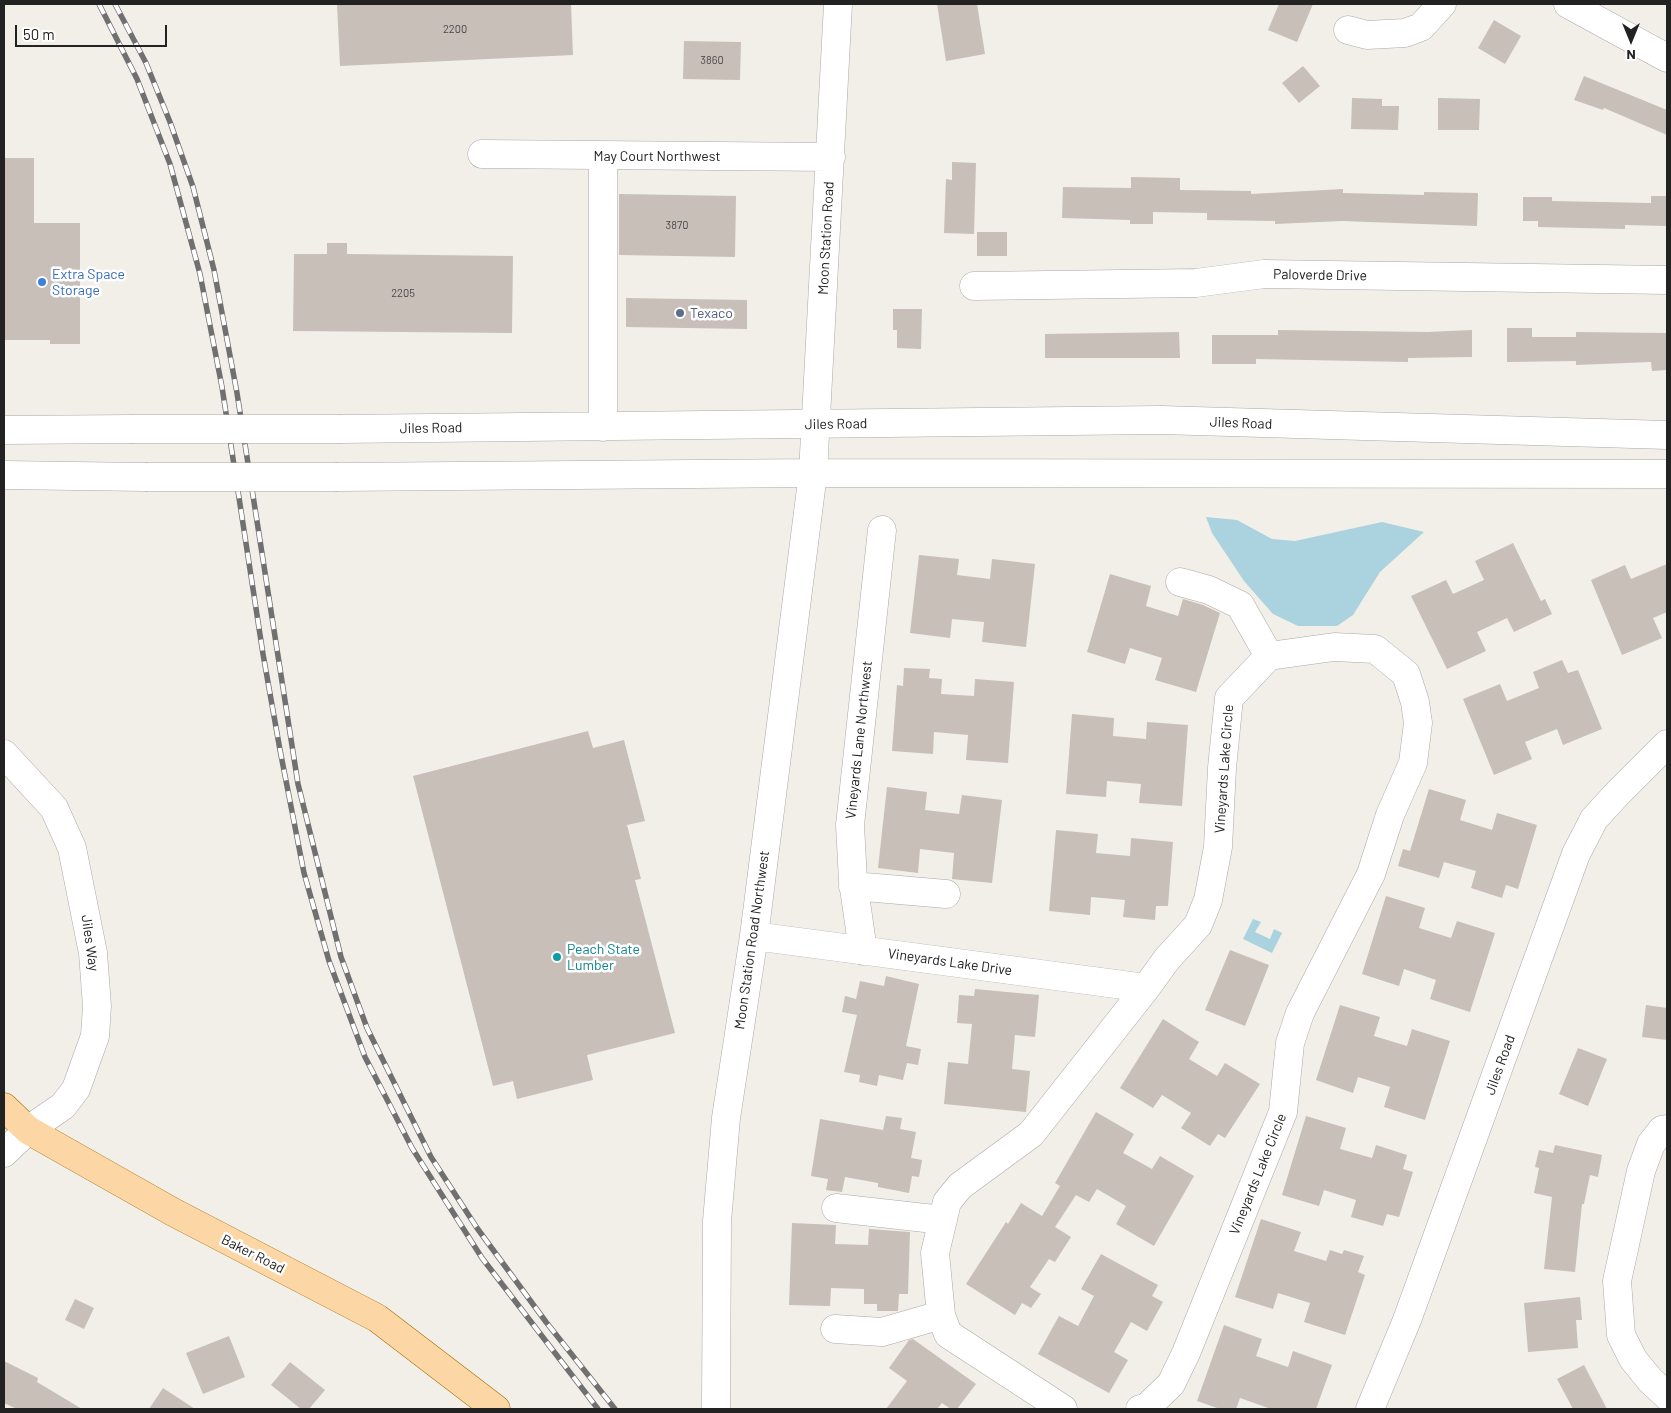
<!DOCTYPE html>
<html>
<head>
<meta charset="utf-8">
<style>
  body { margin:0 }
  #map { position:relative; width:1671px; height:1413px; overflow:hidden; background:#f2efe9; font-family:Barlow,sans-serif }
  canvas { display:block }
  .frame { position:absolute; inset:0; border:5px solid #222; pointer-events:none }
  .north { position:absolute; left:1606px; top:15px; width:50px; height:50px; -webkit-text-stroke:4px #fff; paint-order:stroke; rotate:180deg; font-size:14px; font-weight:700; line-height:20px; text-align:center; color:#222 }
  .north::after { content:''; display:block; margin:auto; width:18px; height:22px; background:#222; clip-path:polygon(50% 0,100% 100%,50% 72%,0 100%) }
  .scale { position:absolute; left:15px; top:25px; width:152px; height:22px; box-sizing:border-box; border:2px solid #222; border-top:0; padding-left:6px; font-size:15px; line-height:18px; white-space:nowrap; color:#222; -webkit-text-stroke:4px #fff; paint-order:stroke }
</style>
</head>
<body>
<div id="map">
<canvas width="1671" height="1413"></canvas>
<div class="frame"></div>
<div class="north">N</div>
<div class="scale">50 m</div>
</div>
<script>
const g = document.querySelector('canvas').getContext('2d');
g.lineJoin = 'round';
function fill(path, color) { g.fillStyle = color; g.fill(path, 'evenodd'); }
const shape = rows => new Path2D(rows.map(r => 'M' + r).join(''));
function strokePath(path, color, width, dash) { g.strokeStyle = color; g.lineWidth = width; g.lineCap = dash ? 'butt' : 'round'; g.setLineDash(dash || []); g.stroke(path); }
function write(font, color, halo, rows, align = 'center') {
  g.font = font + ' Barlow,sans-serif'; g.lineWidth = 5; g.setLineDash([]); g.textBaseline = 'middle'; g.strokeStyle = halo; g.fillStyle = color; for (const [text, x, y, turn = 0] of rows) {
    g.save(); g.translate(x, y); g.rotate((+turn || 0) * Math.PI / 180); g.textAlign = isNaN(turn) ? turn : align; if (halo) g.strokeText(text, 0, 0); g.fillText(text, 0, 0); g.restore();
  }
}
const water = shape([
  [1206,517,1237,520,1272,539,1295,541,1382,522,1424,532,1380,572,1353,615,1337,626,1298,626,1273,614,1244,581,1212,533],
  [1253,919,1261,922,1255,932,1270,939,1274,929,1282,933,1272,953,1243,939]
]);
const building = shape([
  [337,4,571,4,573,55,340,66],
  [937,4,977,4,985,54,946,61],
  [1279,4,1313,4,1297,42,1268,30],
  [1494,20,1521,36,1505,64,1478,48],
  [684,41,741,42,740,80,683,79],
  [1303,66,1320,86,1299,103,1282,83],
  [1584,76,1667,110,1667,135,1604,108,1603,110,1574,100],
  [1352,98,1382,99,1382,106,1399,106,1398,130,1351,129],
  [1438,98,1480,99,1479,130,1438,130],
  [4,158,34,158,34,223,80,223,80,344,50,344,50,340,4,340],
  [952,162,976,163,974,234,944,233,946,179,952,180],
  [1131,177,1180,178,1180,190,1251,191,1251,194,1343,189,1343,193,1424,195,1424,192,1478,193,1477,226,1342,221,1275,224,1275,221,1207,220,1207,213,1153,212,1153,224,1130,224,1130,220,1062,218,1063,187,1131,188],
  [619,194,736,196,735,257,619,255],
  [1651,196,1667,196,1667,226,1625,225,1625,229,1538,227,1538,221,1523,221,1523,197,1552,197,1552,201,1651,203],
  [977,232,1007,232,1007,256,977,256],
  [327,243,347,243,347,254,513,256,512,333,293,331,294,254,327,254],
  [626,298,747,300,747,329,626,327],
  [893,309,922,309,921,349,897,348,897,330,893,330],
  [1507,328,1532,328,1532,337,1576,337,1576,332,1667,333,1667,370,1652,371,1651,362,1576,365,1576,361,1507,362],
  [1278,330,1428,332,1472,330,1472,357,1408,358,1408,362,1256,359,1256,364,1212,364,1212,335,1278,335],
  [1179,332,1180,358,1045,358,1045,334],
  [1513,543,1541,601,1545,599,1552,614,1514,632,1507,618,1477,632,1486,651,1447,669,1411,596,1446,580,1453,594,1484,580,1475,561],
  [919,555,959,559,957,575,990,579,992,559,1035,564,1026,647,982,642,984,622,952,619,950,638,910,633],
  [1667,564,1667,612,1653,618,1662,638,1622,655,1591,580,1625,565,1631,579],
  [1110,574,1151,586,1146,606,1178,616,1183,599,1203,605,1220,613,1196,692,1155,680,1162,658,1130,648,1125,664,1087,652],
  [1562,660,1568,673,1578,670,1602,729,1563,745,1557,729,1525,742,1532,759,1494,775,1463,699,1500,684,1507,701,1539,688,1533,672],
  [904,668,930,669,929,678,942,679,941,694,974,696,975,679,1014,682,1008,763,966,760,968,735,934,732,933,754,892,751,897,685,903,686],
  [1072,714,1114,718,1113,736,1146,739,1147,722,1188,725,1182,806,1139,803,1141,784,1107,781,1106,797,1066,794],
  [588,731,593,748,624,740,645,821,627,825,641,879,635,880,675,1033,587,1055,593,1080,517,1099,513,1081,493,1086,413,776],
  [887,787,927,792,925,810,959,814,962,795,1002,800,992,883,952,879,954,853,920,849,918,873,878,868],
  [1429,789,1466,800,1460,820,1492,830,1497,813,1537,825,1518,889,1506,885,1502,898,1471,888,1476,871,1444,862,1439,878,1398,866,1403,849,1410,851],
  [1056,830,1098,834,1096,853,1130,856,1131,838,1173,842,1168,906,1156,906,1155,920,1123,917,1125,900,1091,897,1090,915,1049,911],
  [1386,896,1425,908,1419,928,1451,938,1457,921,1495,933,1470,1012,1430,999,1436,980,1404,969,1399,986,1362,974],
  [1230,950,1269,965,1245,1026,1205,1010],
  [886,976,919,984,906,1046,921,1049,918,1065,907,1063,903,1080,879,1075,877,1086,859,1082,860,1075,844,1072,857,1015,842,1012,845,996,856,999,860,981,884,986],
  [975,989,1039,995,1035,1037,1015,1035,1012,1069,1030,1071,1026,1112,944,1104,948,1062,968,1064,972,1024,957,1023,959,995,974,996],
  [1340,1005,1380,1017,1374,1036,1407,1046,1412,1029,1450,1041,1425,1120,1384,1107,1390,1087,1358,1077,1353,1093,1316,1080],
  [1646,1005,1667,1008,1667,1040,1642,1037],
  [1163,1019,1199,1042,1189,1059,1217,1076,1225,1063,1260,1084,1225,1138,1218,1134,1210,1146,1181,1128,1191,1113,1162,1095,1153,1108,1120,1088],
  [1578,1048,1607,1059,1588,1106,1559,1094],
  [1096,1112,1134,1134,1123,1153,1152,1169,1160,1156,1194,1176,1154,1246,1116,1224,1126,1206,1097,1189,1089,1202,1076,1195,1055,1227,1071,1237,1055,1262,1049,1259,1030,1287,1041,1294,1031,1308,1022,1303,1015,1315,966,1284,1006,1222,1008,1224,1021,1203,1042,1216,1060,1186,1055,1183],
  [886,1116,902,1118,900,1129,916,1132,911,1158,922,1160,919,1177,912,1176,909,1193,878,1187,878,1183,845,1177,842,1192,826,1190,828,1179,811,1176,820,1119,883,1130],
  [1306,1116,1346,1128,1340,1149,1372,1158,1376,1145,1407,1155,1403,1169,1413,1172,1399,1217,1387,1214,1383,1226,1351,1217,1356,1200,1324,1190,1319,1206,1282,1195],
  [1555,1145,1602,1155,1598,1177,1590,1175,1584,1204,1582,1204,1575,1272,1544,1269,1552,1197,1534,1193,1539,1168,1535,1167,1539,1150,1553,1153],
  [1261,1219,1301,1232,1294,1251,1326,1261,1330,1250,1342,1254,1344,1250,1364,1256,1358,1272,1365,1275,1345,1335,1304,1322,1310,1303,1278,1293,1273,1309,1235,1297],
  [792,1223,836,1225,835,1244,868,1245,869,1229,910,1232,908,1294,899,1294,898,1311,877,1311,877,1304,864,1304,864,1289,831,1288,830,1306,789,1305],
  [1101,1254,1158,1285,1152,1296,1163,1302,1147,1331,1131,1322,1114,1352,1128,1360,1109,1393,1038,1354,1059,1316,1078,1326,1094,1296,1081,1289],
  [1580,1297,1582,1320,1576,1320,1578,1348,1528,1352,1524,1303],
  [75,1299,94,1308,84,1329,65,1320],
  [1224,1325,1262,1339,1256,1356,1288,1367,1293,1351,1332,1365,1316,1409,1271,1409,1240,1398,1236,1409,1220,1409,1197,1401],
  [229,1336,245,1377,203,1394,186,1353],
  [913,1339,976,1384,957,1409,951,1409,942,1403,937,1409,886,1409,907,1381,889,1368,909,1340],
  [4,1361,38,1378,37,1382,82,1409,17,1409,4,1403],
  [290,1362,325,1390,309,1409,301,1409,271,1385],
  [1584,1365,1607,1409,1573,1409,1557,1379],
  [163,1388,195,1409,149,1409]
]);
const minor = shape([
  [1568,4,1667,58],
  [1348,30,1367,35,1405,33,1421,27,1442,4],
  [482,154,831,157],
  [603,156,603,427],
  [974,286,1196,283,1264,274,1667,280],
  [341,429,1161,420,1667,435],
  [4,430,131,429],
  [4,475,145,477],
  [338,477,813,473,1667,474],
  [1180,582,1209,590,1240,605,1269,656],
  [4,754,54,808,72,848,93,953,97,1006,95,1036,76,1089,63,1106,28,1130,4,1153],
  [853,886,946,894],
  [754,936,1146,988],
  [863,951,853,881,850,825,882,530],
  [1667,1129,1662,1130,1651,1144,1641,1171,1617,1281,1621,1335,1633,1359,1650,1380,1667,1396],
  [836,1208,943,1220],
  [835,1329,882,1332,941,1315],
  [716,1409,717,1221,726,1118,754,936,813,473,838,4],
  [1063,1409,948,1334,941,1315,935,1253,947,1202,960,1186,1031,1134,1146,988,1167,959,1198,925,1208,900,1218,847,1222,768,1229,698,1269,656,1334,647,1375,649,1406,674,1415,702,1418,723,1413,763,1390,815,1371,874,1300,1013,1290,1043,1283,1112,1186,1353,1171,1384,1146,1408,1140,1409],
  [1370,1409,1407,1320,1576,854,1594,819,1616,795,1667,744]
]);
const major = shape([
  [4,1107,28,1130,173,1212,377,1318,496,1409]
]);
const rail = shape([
  [99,4,137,79,170,164,200,274,222,387,263,654,280,750,304,873,329,961,365,1057,412,1148,482,1258,598,1409],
  [115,4,146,63,170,122,193,187,214,270,237,393,298,784,341,957,367,1028,431,1157,477,1228,546,1322,615,1409]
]);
const minorBridge = shape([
  [131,429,341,429],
  [145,477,338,477]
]);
const markers = [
  [42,282,5,"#3f7fe0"],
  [680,313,5,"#5c6f8a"],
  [557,957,5,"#0f9aa8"]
];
const numberNames = [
  ["2200",455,29],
  ["3860",712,60],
  ["3870",677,225],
  ["2205",403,293]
];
const streetNames = [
  ["May Court Northwest",657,156],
  ["Moon Station Road",826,238,-87],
  ["Paloverde Drive",1320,275,1],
  ["Jiles Road",1241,423,2],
  ["Jiles Road",836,424,-1],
  ["Jiles Road",431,428,-1],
  ["Vineyards Lane Northwest",859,740,-84],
  ["Vineyards Lake Circle",1224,769,-86],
  ["Moon Station Road Northwest",752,940,-82],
  ["Jiles Way",90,943,82],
  ["Vineyards Lake Drive",950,962,8],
  ["Jiles Road",1500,1065,-70],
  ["Vineyards Lake Circle",1258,1174,-68],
  ["Baker Road",253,1254,27]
];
const shopNames = [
  ["Extra Space",52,274],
  ["Storage",52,290]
];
const serviceNames = [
  ["Texaco",690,313]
];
const cultureNames = [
  ["Peach State",567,949],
  ["Lumber",567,965]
];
fill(water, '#aad3df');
fill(building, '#c7bfb8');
strokePath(minor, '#a9a9a9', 29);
strokePath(major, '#a06b00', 29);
strokePath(minor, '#fff', 28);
strokePath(major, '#fcd6a4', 28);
strokePath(rail, '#707070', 5.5);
strokePath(rail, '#fff', 4, [11]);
strokePath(minorBridge, '#a9a9a9', 29, []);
strokePath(minorBridge, '#fff', 28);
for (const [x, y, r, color] of markers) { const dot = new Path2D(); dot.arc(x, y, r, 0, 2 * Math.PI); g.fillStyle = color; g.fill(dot); strokePath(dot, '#fff', 2); }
write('11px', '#4b4948', null, numberNames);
write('14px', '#222', '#fff', streetNames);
write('14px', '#366cbe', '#fff', shopNames, 'left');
write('14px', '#4e5e75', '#fff', serviceNames, 'left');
write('14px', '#0d838f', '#fff', cultureNames, 'left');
</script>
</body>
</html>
